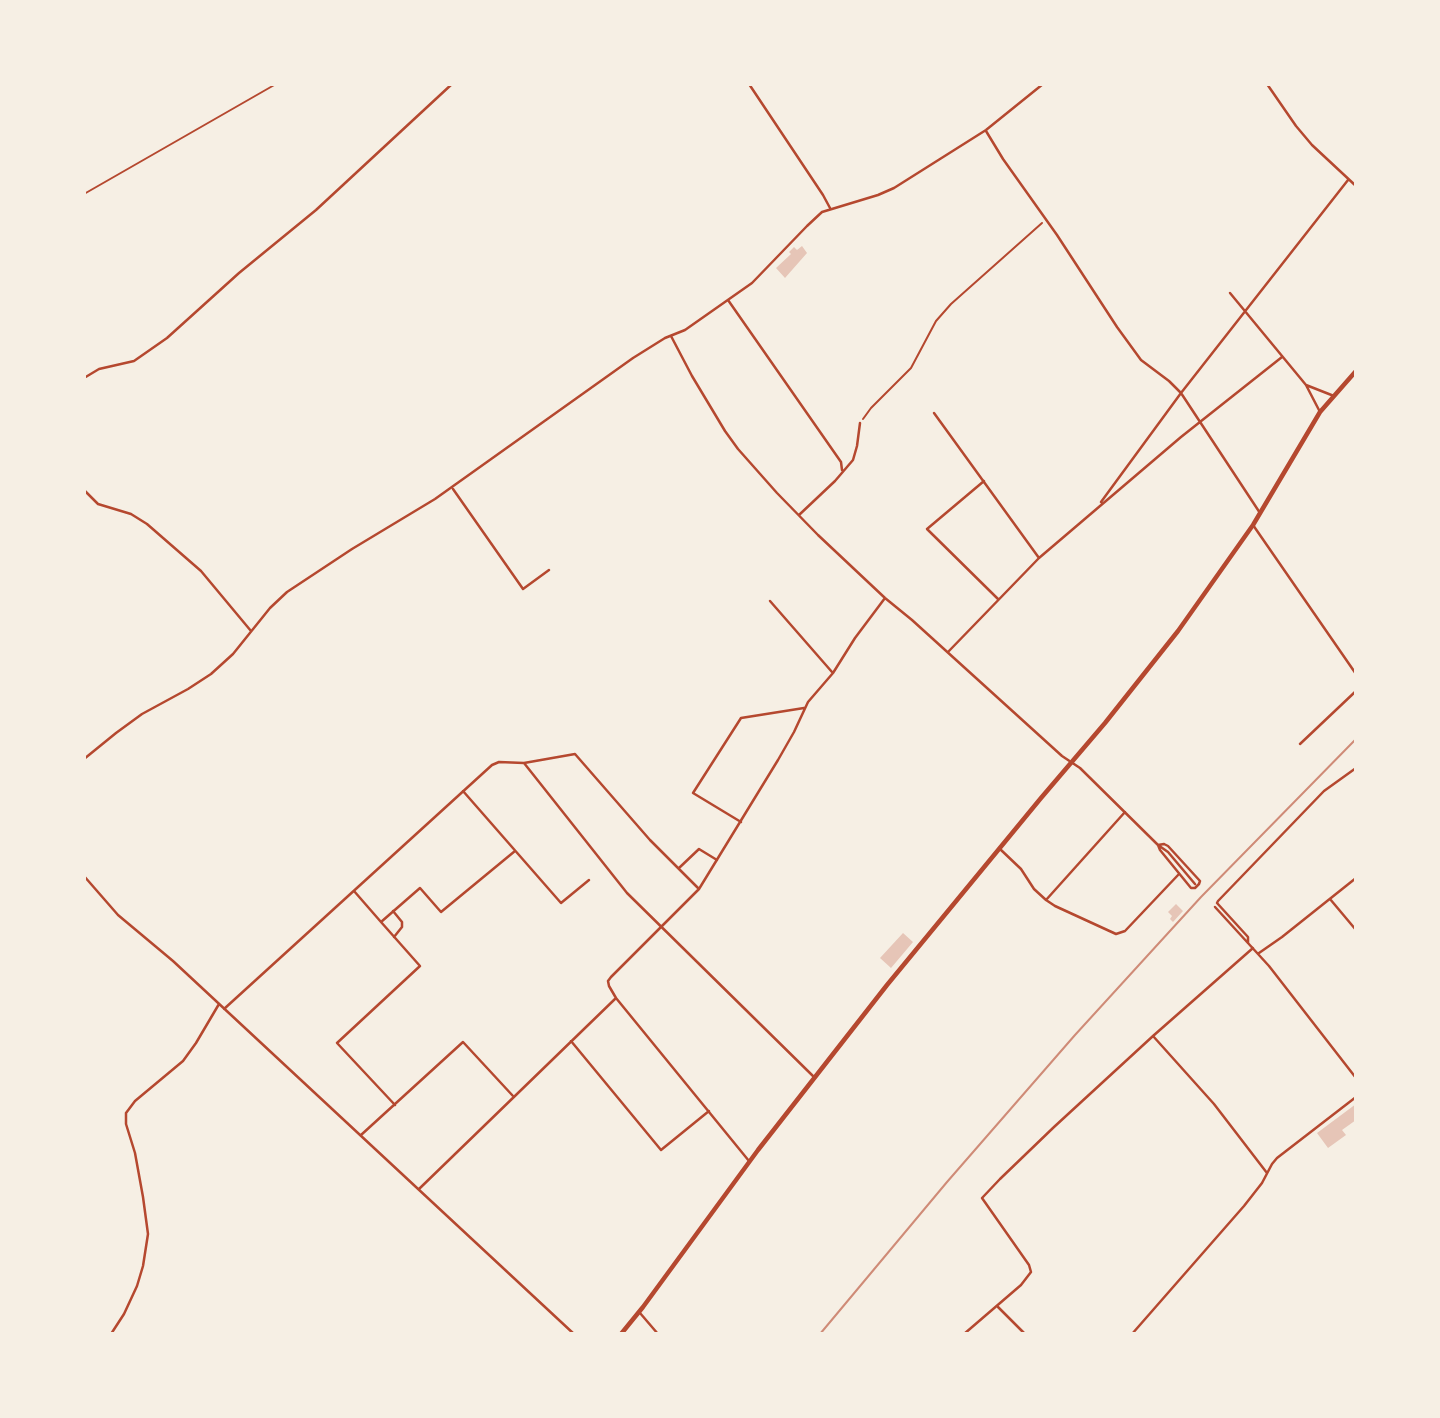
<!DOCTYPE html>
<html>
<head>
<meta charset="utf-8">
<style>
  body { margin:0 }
  #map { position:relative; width:1440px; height:1418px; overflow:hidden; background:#f6efe4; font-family:Bitter,serif }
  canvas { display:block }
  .frame { position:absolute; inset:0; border:86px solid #f6efe4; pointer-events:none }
</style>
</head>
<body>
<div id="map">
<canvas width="1440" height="1418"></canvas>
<div class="frame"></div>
</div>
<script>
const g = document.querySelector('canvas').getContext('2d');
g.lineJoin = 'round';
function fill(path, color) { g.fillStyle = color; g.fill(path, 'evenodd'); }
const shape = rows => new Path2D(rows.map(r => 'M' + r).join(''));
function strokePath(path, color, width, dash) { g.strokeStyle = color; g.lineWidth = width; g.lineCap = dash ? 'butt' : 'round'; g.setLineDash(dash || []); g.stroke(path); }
const building = shape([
  [802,246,807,253,785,278,776,268,791,254,789,252,794,247,797,250],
  [1176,904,1183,911,1173,922,1170,919,1172,916,1168,912],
  [903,933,913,942,891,968,880,958],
  [1356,1104,1356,1120,1342,1130,1346,1135,1328,1148,1317,1133]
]);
const path = shape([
  [84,194,276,84],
  [863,419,871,408,911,368,936,321,951,304,1042,223]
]);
const minor = shape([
  [749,84,823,195,830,208],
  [1267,84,1296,126,1312,145,1356,186],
  [986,131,1003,159,1057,235,1117,327,1141,360,1169,381,1181,393,1260,513],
  [1230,293,1306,385],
  [728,300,841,462,842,470],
  [671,336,692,376,725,431,738,449,777,493,818,535,885,598,912,620,1062,756,1080,768,1158,845,1168,852,1195,884],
  [84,378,99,369,134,361,167,338,239,273,316,210,452,84],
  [1320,412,1306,385,1334,396],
  [934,413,1039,558],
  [984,481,927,529,998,599],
  [453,489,523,589,549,570],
  [84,490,98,504,131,514,147,524,201,571,251,631],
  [1101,502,1181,393,1348,180],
  [799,515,835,481,853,460,857,446,860,423],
  [1253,525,1356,674],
  [770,601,832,672],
  [948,652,1039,558,1181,437,1282,357],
  [1300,744,1356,691],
  [84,759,116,733,142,714,188,689,211,674,233,654,270,608,287,592,352,549,435,499,633,358,665,338,685,330,752,283,807,226,822,212,878,195,894,188,986,130,1043,84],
  [524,763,627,893,815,1078],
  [463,791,561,903,589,880],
  [741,822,693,793,741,718,804,708],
  [1164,844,1168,846,1200,881,1199,884,1195,888,1191,888,1160,850,1158,845,1164,844],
  [1000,849,1021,869,1034,889,1046,900,1055,906,1116,934,1125,931,1179,874],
  [679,868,699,849,717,860],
  [84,876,118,915,173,961,574,1334],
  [354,891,381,922,420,888,441,912,515,851],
  [1330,899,1356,930],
  [1046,900,1125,812],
  [1215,907,1269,966,1356,1078],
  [393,911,402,922,402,927,394,937],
  [381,922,420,966,337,1043,395,1105],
  [1248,943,1248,937,1217,903,1218,901,1324,791,1356,768],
  [1259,953,1282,937,1356,878],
  [616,998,749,1161],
  [224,1009,492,765,499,762,524,763,575,754,650,840,699,889],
  [1153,1036,1214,1104,1267,1173],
  [571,1041,661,1150,709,1111],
  [361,1135,463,1042,513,1096],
  [419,1189,616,998,609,986,608,981,611,977,699,889,778,760,794,732,808,702,833,673,855,638,885,598],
  [998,1307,1025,1334],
  [640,1313,658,1334],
  [111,1334,124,1314,137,1286,143,1266,148,1234,143,1197,135,1153,126,1124,126,1113,135,1101,183,1061,196,1043,219,1004],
  [964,1334,1021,1285,1031,1272,1029,1265,982,1198,1000,1179,1054,1127,1153,1036,1253,948],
  [1132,1334,1244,1206,1262,1183,1272,1164,1277,1158,1356,1097]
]);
const primary = shape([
  [621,1334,643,1307,758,1150,887,985,1041,798,1105,723,1178,631,1253,525,1320,412,1356,371]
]);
const rail = shape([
  [820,1334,947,1182,1075,1035,1201,897,1356,739]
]);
fill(building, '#e6c5b7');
strokePath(path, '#b5482f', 2);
strokePath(minor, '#b5482f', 2.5);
strokePath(primary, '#b5482f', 4.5);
strokePath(rail, '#cf8b77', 2);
</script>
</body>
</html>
